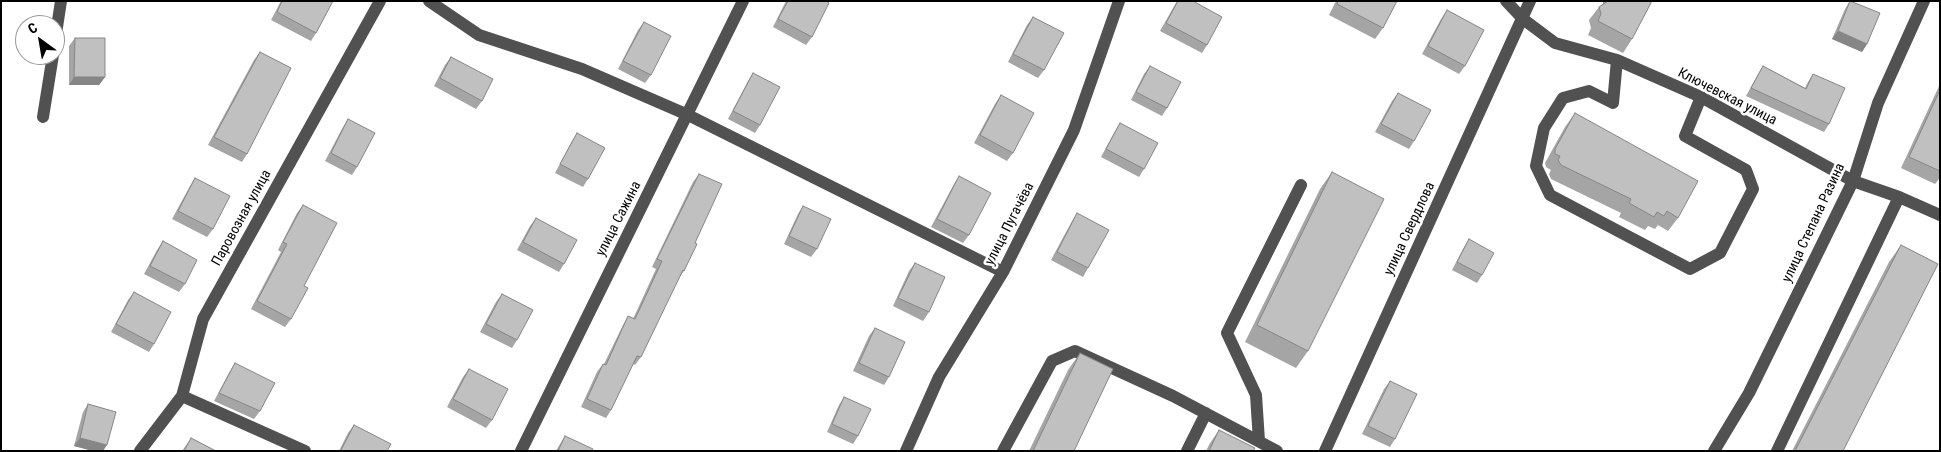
<!DOCTYPE html>
<html>
<head>
<meta charset="utf-8">
<style>
  body { margin:0 }
  #map { position:relative; width:1941px; height:452px; overflow:hidden; background:#fff; font-family:"Roboto Condensed",sans-serif }
  canvas { display:block }
  .frame { position:absolute; inset:0; border:2px solid #000; pointer-events:none }
  .north { position:absolute; left:15px; top:15px; width:50px; height:50px; box-sizing:border-box; background:#fff; border:1px solid #999; border-radius:50%; rotate:328deg; font-size:14px; font-weight:700; line-height:20px; text-align:center; color:#000 }
  .north::after { content:''; display:block; margin:auto; width:18px; height:22px; background:#000; clip-path:polygon(50% 0,100% 100%,50% 72%,0 100%) }
</style>
</head>
<body>
<div id="map">
<canvas width="1941" height="452"></canvas>
<div class="frame"></div>
<div class="north">С</div>
</div>
<script>
const g = document.querySelector('canvas').getContext('2d');
g.lineJoin = 'round';
const shape = rows => new Path2D(rows.map(r => 'M' + r).join(''));
function strokePath(path, color, width, dash) { g.strokeStyle = color; g.lineWidth = width; g.lineCap = dash ? 'butt' : 'round'; g.setLineDash(dash || []); g.stroke(path); }
function fill(path, color) { g.fillStyle = color; g.fill(path, 'evenodd'); }
function write(font, color, halo, rows, align = 'center') {
  g.font = font + ' "Roboto Condensed",sans-serif'; g.lineWidth = 5; g.setLineDash([]); g.textBaseline = 'middle'; g.strokeStyle = halo; g.fillStyle = color; for (const [text, x, y, turn = 0] of rows) {
    g.save(); g.translate(x, y); g.rotate((+turn || 0) * Math.PI / 180); g.textAlign = isNaN(turn) ? turn : align; if (halo) g.strokeText(text, 0, 0); g.fillText(text, 0, 0); g.restore();
  }
}
const minor = shape([
  [429,1,479,35,582,69,688,115,1003,272],
  [1506,1,1523,19,1555,43,1617,60,1701,97,1853,181,1899,197,1940,215],
  [55,40,61,1],
  [1617,60,1613,103,1589,91,1563,98,1544,128,1536,166,1550,195,1690,269,1720,253,1753,189,1746,170,1685,136,1701,97],
  [43,117,53,55],
  [182,396,305,451],
  [1259,441,1256,395,1227,333,1301,185],
  [140,451,182,396,203,319,380,1],
  [521,451,743,1],
  [906,451,939,377,1003,272,1074,130,1119,1],
  [1003,451,1052,361,1075,351,1173,396,1277,451],
  [1187,451,1206,413],
  [1325,451,1530,1],
  [1714,451,1749,393,1853,181,1878,103,1924,1],
  [1777,451,1899,197]
]);
const wall = shape([
  [281,1,333,1,316,33,311,41,271,20],
  [786,1,826,1,812,37,806,45,773,27],
  [1177,1,1193,1,1207,45,1202,53,1160,31],
  [1336,1,1397,1,1383,28,1375,39,1329,15],
  [1603,1,1652,1,1632,39,1623,53,1588,35,1591,28,1589,20,1599,7,1603,4],
  [1850,1,1867,44,1862,52,1832,39,1845,9],
  [1447,10,1465,66,1459,74,1422,54,1441,19],
  [1033,17,1044,70,1038,78,1008,62,1027,25],
  [644,22,651,75,645,83,618,69,638,30],
  [75,38,105,77,99,85,69,85,69,46],
  [260,52,247,154,242,162,208,145,254,60],
  [451,57,482,101,476,109,434,86,445,65],
  [1150,66,1167,108,1162,116,1131,100,1144,74],
  [1763,66,1805,88,1808,82,1813,74,1829,124,1824,132,1746,96,1758,74],
  [753,73,760,125,755,133,728,119,748,81],
  [1940,84,1940,178,1935,184,1901,168],
  [1398,93,1414,141,1409,149,1375,132,1392,101],
  [1001,95,1013,153,1007,161,974,143,995,104],
  [1575,113,1678,218,1668,231,1658,225,1655,229,1648,226,1645,230,1619,217,1621,213,1551,179,1549,174,1551,170,1546,167,1545,163,1565,127],
  [348,119,357,167,352,175,325,161,343,127],
  [1120,123,1144,169,1139,177,1101,157,1115,131],
  [577,133,588,179,583,187,555,173,572,141],
  [1332,172,1308,351,1296,368,1245,342,1320,189],
  [699,174,695,243,684,271,678,279,641,357,635,365,633,364,611,410,606,418,581,407,597,372,603,364,604,364,623,325,628,316,633,319,656,269,652,267,693,182],
  [959,176,969,235,963,243,931,227,954,184],
  [195,178,213,229,207,237,172,219,190,186],
  [303,205,304,286,291,319,285,327,251,309,281,252,278,250,297,213],
  [803,206,817,249,811,257,784,244,798,214],
  [1077,213,1088,268,1083,277,1051,260,1072,221],
  [536,218,564,264,559,272,517,250,530,226],
  [1469,239,1482,275,1477,283,1452,270,1464,247],
  [163,241,185,284,179,292,144,274,157,250],
  [1901,245,1843,451,1792,451,1889,262],
  [915,263,929,312,923,321,893,306,909,271],
  [134,292,154,344,149,352,111,332,128,300],
  [502,294,517,340,512,348,480,332,496,302],
  [875,328,889,377,884,385,853,371,869,336],
  [1080,353,1074,451,1029,451,1068,370],
  [235,363,260,411,254,419,214,401,230,371],
  [469,369,492,420,486,428,447,407,463,377],
  [1390,381,1395,439,1390,447,1362,434,1384,389],
  [844,397,858,436,853,444,827,432,839,405],
  [88,404,103,451,93,451,74,446,83,412],
  [354,425,387,451,339,451,348,433],
  [1219,430,1253,451,1206,451,1210,443],
  [565,436,592,451,556,451,560,444],
  [191,438,216,451,182,451]
]);
const shadedWall = shape([
  [1838,31,1867,44,1862,52,1832,39],
  [74,77,105,77,99,85,69,85],
  [80,438,107,445,103,451,93,451,74,446]
]);
const building = shape([
  [282,1,333,1,316,33,277,12,282,1],
  [788,1,826,1,829,3,812,37,778,19,788,1],
  [1178,1,1193,1,1222,17,1207,45,1166,23,1178,1],
  [1338,1,1397,1,1383,28,1337,4,1338,1],
  [1608,1,1652,1,1632,39,1598,21,1601,14,1599,7,1608,1],
  [1850,1,1880,13,1867,44,1838,31,1850,1],
  [1447,10,1484,30,1465,66,1428,46,1447,10],
  [1033,17,1064,33,1044,70,1013,54,1033,17],
  [644,22,671,36,651,75,623,61,644,22],
  [75,38,105,38,105,77,74,77,75,38],
  [260,52,291,68,247,154,214,137,260,52],
  [451,57,493,79,482,101,440,78,451,57],
  [1150,66,1181,82,1167,108,1136,92,1150,66],
  [1763,66,1806,89,1813,74,1845,88,1829,124,1751,88,1763,66],
  [753,73,780,87,760,125,733,111,753,73],
  [1940,90,1940,171,1909,157,1940,90],
  [1398,93,1431,110,1414,141,1381,124,1398,93],
  [1001,95,1034,113,1013,153,980,135,1001,95],
  [1575,113,1698,181,1678,218,1667,211,1664,216,1657,212,1654,217,1629,203,1631,199,1561,165,1558,160,1560,156,1555,154,1555,149,1575,113],
  [348,119,375,133,357,167,331,153,348,119],
  [1120,123,1158,143,1144,169,1106,149,1120,123],
  [577,133,605,148,588,179,560,164,577,133],
  [1332,172,1384,199,1308,351,1257,325,1332,172],
  [699,174,722,184,695,243,697,244,684,271,683,270,641,357,637,356,611,410,587,399,603,364,606,365,628,316,635,319,662,261,657,259,699,174],
  [959,176,991,193,969,235,937,219,959,176],
  [195,178,230,196,213,229,178,211,195,178],
  [303,205,337,223,304,286,308,288,291,319,257,301,287,244,283,242,303,205],
  [803,206,831,219,817,249,789,236,803,206],
  [1077,213,1109,230,1088,268,1057,252,1077,213],
  [536,218,577,240,564,264,523,242,536,218],
  [1469,239,1494,253,1482,275,1457,262,1469,239],
  [163,241,197,260,185,284,150,266,163,241],
  [1901,245,1938,264,1843,451,1795,451,1901,245],
  [915,263,945,277,929,312,898,298,915,263],
  [134,292,171,312,154,344,116,324,134,292],
  [502,294,533,310,517,340,486,324,502,294],
  [875,328,905,342,889,377,859,363,875,328],
  [1080,353,1113,369,1074,451,1033,451,1080,353],
  [235,363,275,383,260,411,219,393,235,363],
  [469,369,508,389,492,420,453,399,469,369],
  [1390,381,1417,394,1395,439,1368,426,1390,381],
  [844,397,871,409,858,436,832,424,844,397],
  [88,404,116,412,107,445,80,438,88,404],
  [354,425,391,444,387,451,342,451,341,450,354,425],
  [1219,430,1255,448,1253,451,1209,451,1219,430],
  [565,436,593,449,592,451,558,451,565,436],
  [191,438,216,451,184,451,191,438]
]);
const streetNames = [
  ["Ключевская улица",1727,97,27],
  ["Паровозная улица",242,218,-61],
  ["улица Сажина",619,219,-63],
  ["улица Степана Разина",1814,223,-65],
  ["улица Пугачёва",1010,224,-63],
  ["улица Свердлова",1410,229,-65]
];
strokePath(minor, '#515151', 12);
fill(wall, '#a5a5a5');
fill(shadedWall, '#868686');
fill(building, '#c0c0c0');
strokePath(building, '#868686', 1);
write('14px', '#000', '#fff', streetNames);
</script>
</body>
</html>
